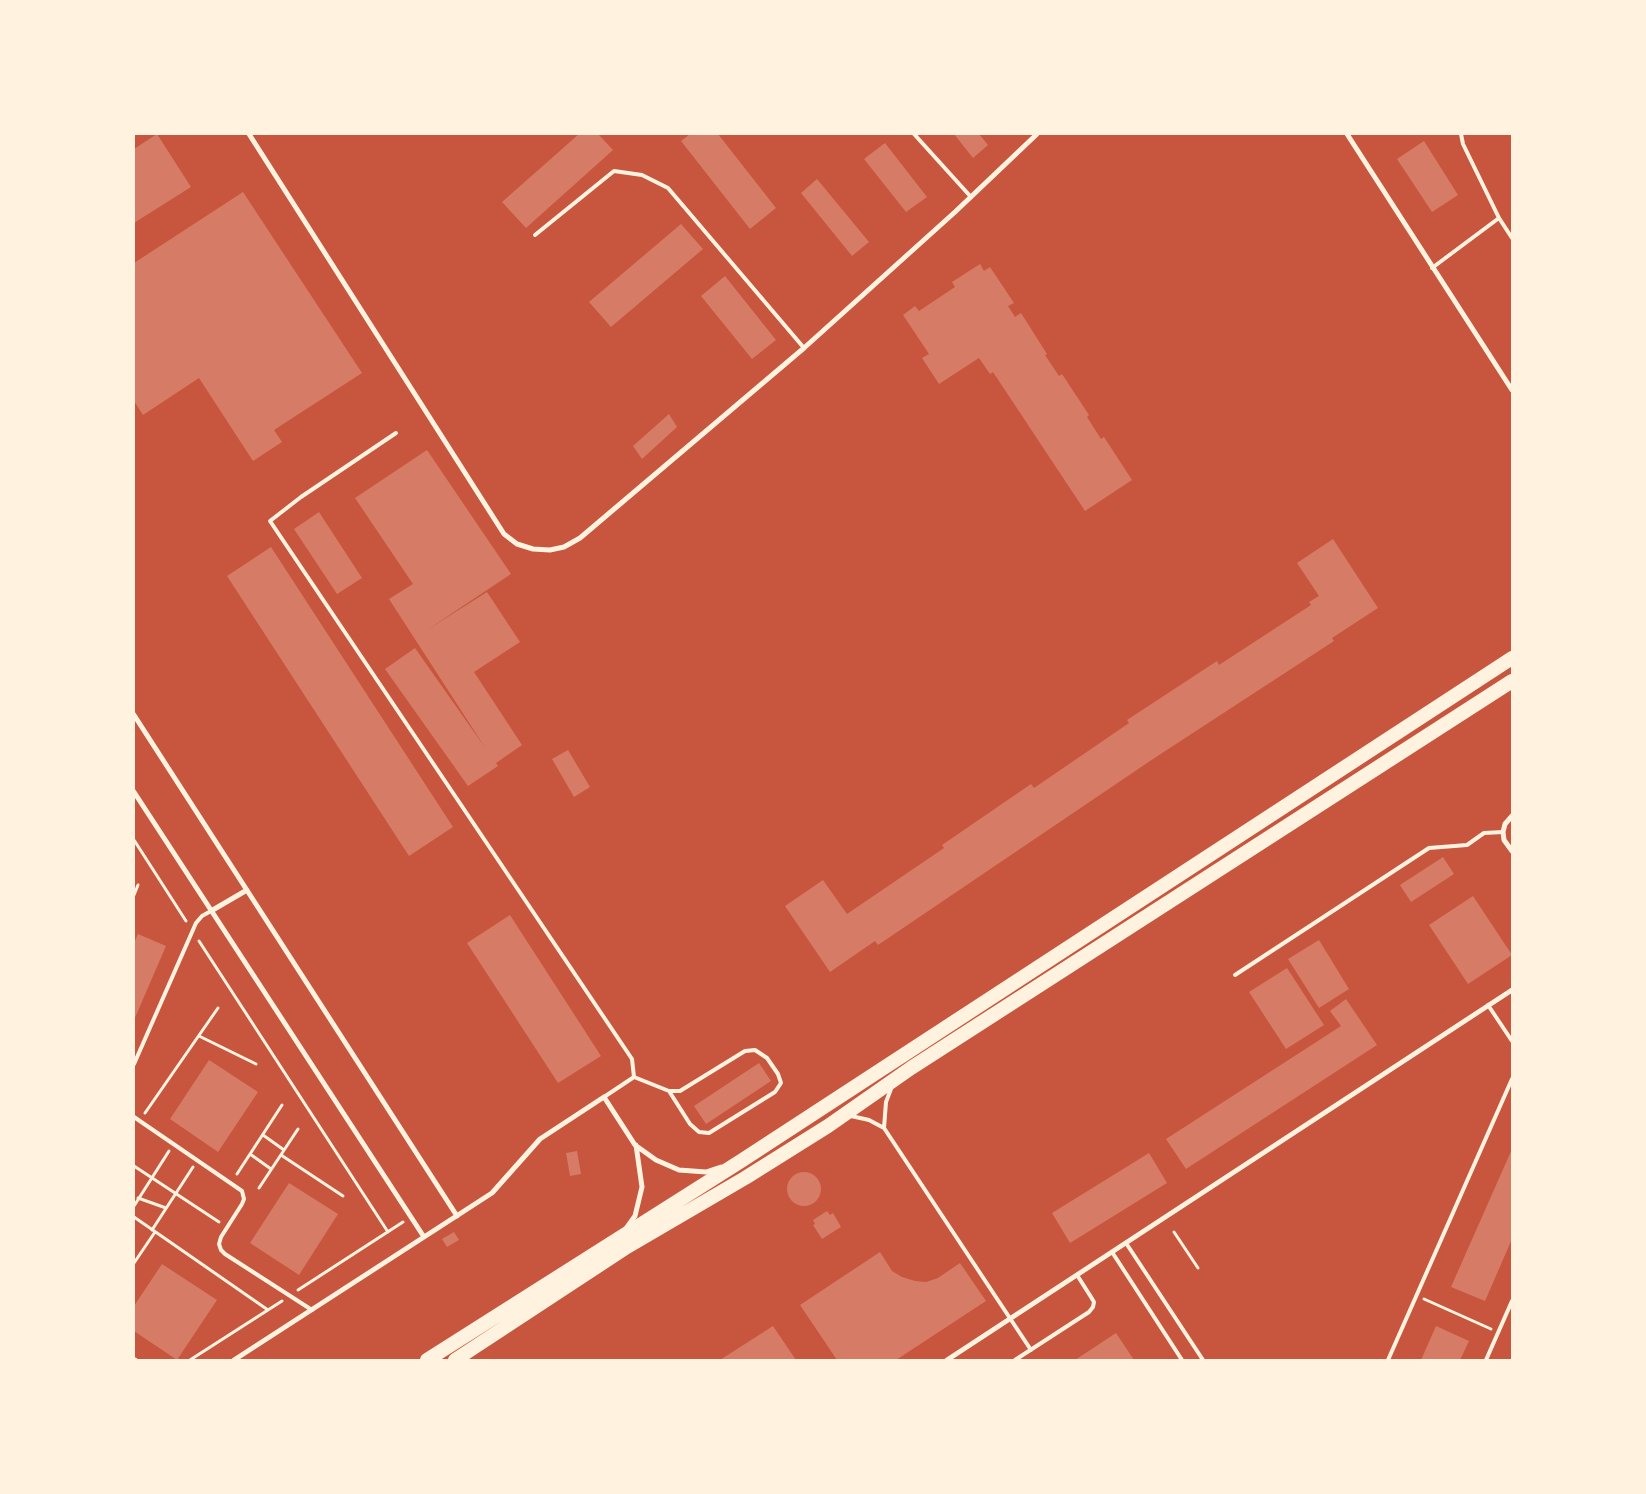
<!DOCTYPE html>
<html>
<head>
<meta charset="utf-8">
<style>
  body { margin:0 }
  #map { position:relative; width:1646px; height:1494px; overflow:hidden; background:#c8553d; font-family:"Playfair Display",serif }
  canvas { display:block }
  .frame { position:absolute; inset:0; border:135px solid #fff3e0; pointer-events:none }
</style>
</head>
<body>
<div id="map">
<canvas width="1646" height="1494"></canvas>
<div class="frame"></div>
</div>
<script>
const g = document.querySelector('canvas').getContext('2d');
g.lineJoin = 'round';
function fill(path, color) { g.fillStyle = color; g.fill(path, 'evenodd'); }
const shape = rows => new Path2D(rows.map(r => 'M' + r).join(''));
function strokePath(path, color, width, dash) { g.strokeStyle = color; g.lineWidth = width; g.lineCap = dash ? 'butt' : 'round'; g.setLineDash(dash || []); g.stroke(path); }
const building = shape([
  [157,134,191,187,134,223,134,149],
  [579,134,598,134,613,150,526,228,502,202],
  [690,134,718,134,776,208,750,229,681,141],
  [954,134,979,134,988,145,973,158],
  [1424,141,1458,195,1432,212,1397,159],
  [885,143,927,197,906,212,864,159],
  [817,179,869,242,852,256,801,193],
  [243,192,362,373,274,430,282,442,253,461,199,378,143,415,134,401,134,263],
  [681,224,703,249,611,327,589,302],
  [980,264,984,271,990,267,1014,303,1008,306,1015,317,1021,313,1047,354,1045,355,1059,376,1062,374,1089,415,1087,417,1101,439,1104,437,1132,480,1085,511,993,372,990,374,979,358,939,384,922,358,929,354,903,315,915,306,919,311,955,287,952,282],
  [725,276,776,340,752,359,701,296],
  [669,414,677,427,642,459,633,446],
  [427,450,511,574,427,630,487,592,520,642,474,672,522,745,496,763,498,766,468,786,385,669,415,648,486,749,389,599,413,584,355,498],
  [319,512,362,578,337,594,294,529],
  [1333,539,1378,608,1332,638,1334,641,1153,759,878,945,875,941,830,972,785,906,823,880,847,914,944,848,942,845,1031,784,1034,788,1129,723,1127,720,1217,661,1219,665,1311,605,1309,602,1319,596,1297,563],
  [271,547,453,827,409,856,227,576],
  [568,750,590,787,574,797,552,759],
  [1443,857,1454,874,1411,902,1400,885],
  [1473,896,1512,955,1468,984,1429,925],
  [510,915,601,1056,558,1083,467,943],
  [138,934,166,946,134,1020,134,943],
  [1319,940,1349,989,1319,1008,1288,959],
  [1287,968,1324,1025,1286,1049,1249,992],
  [1346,999,1377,1045,1186,1169,1166,1139,1341,1026,1330,1011],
  [209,1060,258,1092,218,1152,170,1119],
  [759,1063,771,1081,706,1124,694,1106],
  [1512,1149,1512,1239,1485,1301,1451,1287],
  [577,1151,581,1174,570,1176,566,1153],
  [1149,1153,1167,1183,1070,1243,1052,1213],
  '787 1189a17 17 0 1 1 34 0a17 17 0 1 1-34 0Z',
  [289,1183,338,1214,299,1275,250,1243],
  [827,1211,830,1215,833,1213,841,1227,822,1239,813,1225,815,1224,813,1220],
  [454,1232,459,1240,447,1247,442,1239],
  [880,1252,892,1271,902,1277,915,1281,926,1282,938,1278,960,1263,986,1301,896,1360,837,1360,800,1305],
  [162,1264,217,1300,177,1360,134,1331,134,1306],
  [773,1326,796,1360,720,1360],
  [1436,1326,1469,1341,1460,1360,1421,1360],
  [1116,1333,1134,1360,1075,1360]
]);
const path = shape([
  [134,840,186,921],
  [134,895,138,885],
  [199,941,388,1232],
  [199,1036,256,1064],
  [145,1113,218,1008],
  [263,1135,284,1150],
  [250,1154,271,1169],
  [281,1155,343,1196],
  [134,1166,219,1222],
  [237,1174,282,1105],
  [259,1188,298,1129],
  [138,1198,166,1208],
  [134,1206,169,1151],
  [134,1217,268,1310],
  [152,1230,193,1167],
  [1174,1232,1198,1268],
  [134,1263,155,1232],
  [298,1290,403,1222],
  [1424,1299,1491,1329],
  [190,1360,282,1301]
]);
const service = shape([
  [914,134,971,197],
  [1461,134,1463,144,1499,218,1512,238],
  [535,235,614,171,642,175,668,188,804,348],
  [1432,268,1499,218],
  [396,433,301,497,270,521,632,1059,634,1077,604,1097],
  [1235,975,1429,848,1467,845,1484,833,1503,832],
  [1488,1005,1512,1041],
  [134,1064,196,923,202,916,211,911],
  [634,1077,669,1091,680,1091,745,1051,755,1050,767,1058,778,1074,781,1083,775,1092,709,1133,699,1132,690,1124,669,1091],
  [851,1116,869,1120,884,1128,1031,1350],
  [134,1117,242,1191,244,1199,242,1204,221,1237,219,1244,221,1250,225,1254,312,1310],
  [884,1128,886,1102,891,1089],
  [1126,1243,1203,1360],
  [1112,1252,1182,1360],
  [134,1359,136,1360],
  [1015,1360,1089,1312,1093,1307,1094,1302,1091,1297,1077,1275],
  [1388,1360,1512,1079],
  [1486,1360,1512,1301]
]);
const minor = shape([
  [249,134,504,534,517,544,533,549,550,550,564,547,580,538,804,348,955,212,1037,134],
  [1347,134,1512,390],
  [134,715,457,1216],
  [134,792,424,1237],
  [1512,816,1505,824,1503,832,1504,840,1512,851],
  [211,911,247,890],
  [625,1230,635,1216,642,1187,636,1145],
  [234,1360,492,1193,540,1139,604,1097,635,1145,656,1160,679,1170,706,1172,721,1167],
  [947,1360,1512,990]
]);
const trunk = shape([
  [427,1360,741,1161,1512,658],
  [455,1360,627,1247,745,1178,828,1126,911,1068,1512,681]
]);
fill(building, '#d67c66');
strokePath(path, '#fff3e0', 3);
strokePath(service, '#fff3e0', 4);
strokePath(minor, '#fff3e0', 5);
strokePath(trunk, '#fff3e0', 14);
</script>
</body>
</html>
